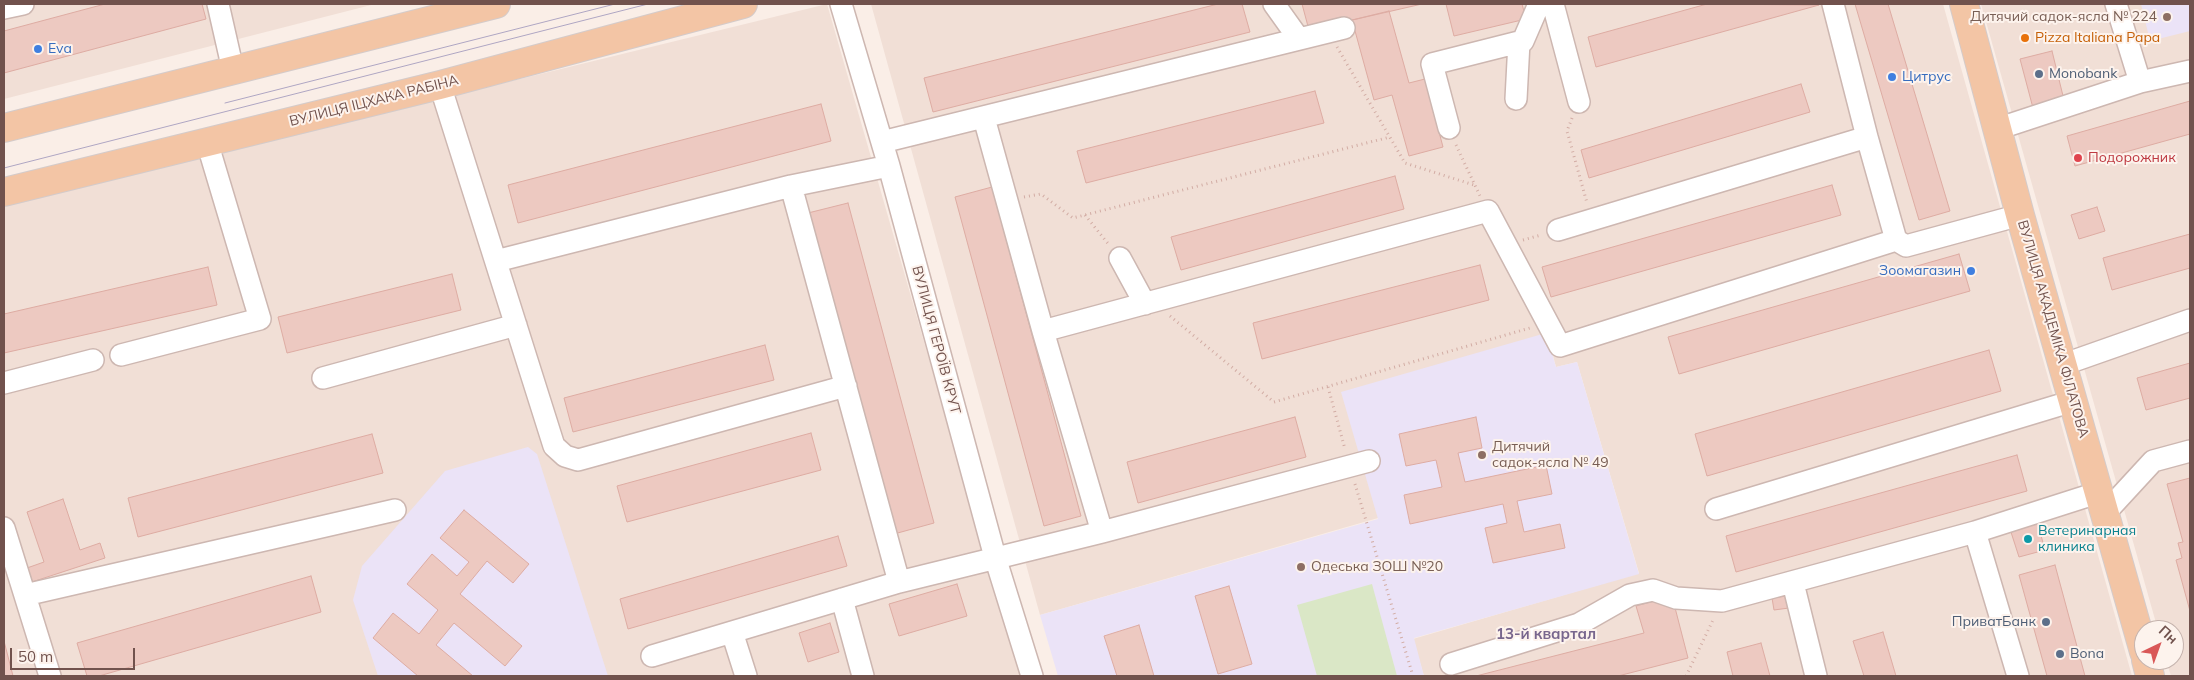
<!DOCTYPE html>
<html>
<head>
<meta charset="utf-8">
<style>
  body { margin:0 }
  #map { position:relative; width:2194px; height:680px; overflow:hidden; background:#faeee7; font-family:Mulish,sans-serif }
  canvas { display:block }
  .frame { position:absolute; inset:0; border:5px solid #71524d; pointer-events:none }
  .north { position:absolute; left:2134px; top:620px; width:50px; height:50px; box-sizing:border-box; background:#fdf3ed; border:1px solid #c5b3ad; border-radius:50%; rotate:42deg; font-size:14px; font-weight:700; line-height:20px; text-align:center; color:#71524d }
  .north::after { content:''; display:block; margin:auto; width:18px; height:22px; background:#d95757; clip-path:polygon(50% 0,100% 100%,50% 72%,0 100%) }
  .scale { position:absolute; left:10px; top:648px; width:125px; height:22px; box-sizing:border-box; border:2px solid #71524d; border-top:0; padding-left:6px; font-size:15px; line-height:18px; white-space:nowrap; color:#71524d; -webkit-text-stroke:4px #fdf3ed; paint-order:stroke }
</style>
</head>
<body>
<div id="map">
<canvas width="2194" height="680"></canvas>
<div class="frame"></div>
<div class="north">Пн</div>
<div class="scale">50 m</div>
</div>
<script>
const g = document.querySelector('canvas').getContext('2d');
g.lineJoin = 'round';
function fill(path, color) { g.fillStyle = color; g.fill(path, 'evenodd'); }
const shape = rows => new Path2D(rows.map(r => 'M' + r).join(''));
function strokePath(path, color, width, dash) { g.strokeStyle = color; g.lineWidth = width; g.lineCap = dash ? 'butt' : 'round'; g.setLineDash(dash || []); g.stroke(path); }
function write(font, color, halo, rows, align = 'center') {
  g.font = font + ' Mulish,sans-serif'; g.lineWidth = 4; g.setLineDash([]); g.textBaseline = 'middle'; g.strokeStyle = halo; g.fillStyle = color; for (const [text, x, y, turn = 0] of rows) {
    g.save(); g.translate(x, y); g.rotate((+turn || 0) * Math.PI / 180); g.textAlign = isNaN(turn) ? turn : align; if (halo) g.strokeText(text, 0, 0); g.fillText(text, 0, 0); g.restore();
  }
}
const residential = shape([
  [4,4,375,4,4,99],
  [827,4,1020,676,4,676,4,205],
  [871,4,1943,4,2132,676,1424,676,1413,639,1639,573,1577,362,1556,367,1547,333,1378,518,1040,615],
  [1981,4,2190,4,2190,676,2171,676,2166,660,2174,660,2174,630,2158,630]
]);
const education = shape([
  [2141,4,2190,4,2190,31,2150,41],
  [1546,333,1556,367,1577,362,1639,574,1414,638,1424,676,1058,676,1040,615,1378,519,1341,392],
  [528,447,537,454,608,676,378,676,353,600,362,566,445,471]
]);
const green = shape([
  [1372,584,1397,676,1317,676,1297,605]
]);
const building = shape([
  [105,4,202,4,206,19,4,73,4,31,105,4],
  [1218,4,1242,4,1250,32,933,112,924,78,1218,4],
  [1302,4,1422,4,1309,30,1302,4],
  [1446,4,1522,4,1526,19,1454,36,1446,4],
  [1707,4,1819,5,1596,67,1588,37,1707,4],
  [1855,4,1888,4,1950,211,1919,220,1855,4],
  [1389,11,1409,83,1425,79,1443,147,1409,156,1392,95,1374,100,1352,20,1389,11],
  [2052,51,2064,100,2033,108,2020,59,2052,51],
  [1801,84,1810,112,1589,178,1581,150,1801,84],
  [1315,91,1324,123,1086,183,1077,151,1315,91],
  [2190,101,2190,134,2075,166,2067,136,2190,101],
  [821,104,831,141,518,223,508,185,821,104],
  [1395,176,1404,209,1181,270,1171,237,1395,176],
  [1832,185,1841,215,1551,297,1542,267,1832,185],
  [992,187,1081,516,1044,526,955,197,992,187],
  [848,203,934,523,894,534,808,213,848,203],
  [2097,207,2105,231,2079,239,2071,215,2097,207],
  [2190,234,2190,268,2112,290,2103,258,2190,234],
  [1959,254,1970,291,1679,374,1668,337,1959,254],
  [1480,265,1489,300,1262,359,1253,323,1480,265],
  [208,267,217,305,4,353,4,314,208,267],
  [452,274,461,310,287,353,278,317,452,274],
  [765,345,774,380,573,432,564,398,765,345],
  [1989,350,2001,391,1707,476,1695,434,1989,350],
  [2190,363,2190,398,2146,410,2137,378,2190,363],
  [1295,417,1306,457,1138,503,1127,462,1295,417],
  [1476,417,1482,448,1458,453,1465,482,1546,465,1552,494,1517,501,1524,532,1560,524,1565,548,1493,563,1485,528,1507,523,1503,504,1410,524,1404,495,1442,487,1436,460,1406,466,1399,434,1476,417],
  [811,433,821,470,627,522,617,486,811,433],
  [372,434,383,473,138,537,128,498,372,434],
  [2017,455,2027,491,1736,572,1726,536,2017,455],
  [2190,478,2190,611,2176,560,2182,558,2178,543,2183,542,2167,484,2190,478],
  [63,499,80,550,100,543,105,558,32,582,27,568,44,562,27,512,63,499],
  [464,510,529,564,513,583,487,561,460,594,522,646,505,666,454,623,436,645,473,676,418,676,373,638,393,613,419,634,438,610,407,584,432,554,457,576,469,562,440,538,464,510],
  [2037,521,2045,550,2019,557,2010,529,2037,521],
  [838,536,847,566,628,629,620,599,838,536],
  [2055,565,2085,676,2047,676,2019,575,2055,565],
  [311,576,321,612,99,676,87,676,77,643,311,576],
  [957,584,967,616,899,636,889,604,957,584],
  [1229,586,1252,664,1218,674,1195,596,1229,586],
  [1672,596,1688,658,1618,676,1476,676,1644,633,1636,606,1672,596],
  [1787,596,1789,608,1774,610,1772,598,1787,596],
  [830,623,839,652,808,662,799,633,830,623],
  [1139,625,1154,676,1117,676,1104,636,1139,625],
  [1883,632,1896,676,1864,676,1853,641,1883,632],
  [4,641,13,676,4,676,4,641],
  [1761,643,1770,676,1733,676,1727,652,1761,643]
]);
const path = shape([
  [1337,47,1405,163,1474,185],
  [1572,118,1567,131,1587,203],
  [1456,145,1480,196],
  [1024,197,1041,194,1073,218,1390,137],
  [1085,215,1110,246],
  [1523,240,1541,235],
  [1170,316,1274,402,1530,328],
  [1328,387,1345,449],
  [1355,484,1413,676],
  [1686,676,1714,618]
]);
const minor = shape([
  [218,4,233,70],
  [841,4,889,166,995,557,1032,676],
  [1274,4,1299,39],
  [1553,4,1579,102],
  [1833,4,1867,137,1896,240],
  [2116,4,2140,82],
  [4,8,23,4],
  [440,85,554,446,565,456,578,460,846,386],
  [1516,99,1519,42],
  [984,118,1043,331,1102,532],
  [1449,128,1432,64,1523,41,1539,4],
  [1997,129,2140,82,2190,71],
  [882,142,1344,28],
  [791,186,899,582,1102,532,1369,461],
  [1558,230,1867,137],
  [1120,258,1145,304],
  [496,261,791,186,889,166],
  [1043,331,1488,211,1560,346,1896,240,1906,246,2020,215],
  [121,355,260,319,207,142],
  [2062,365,2190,320],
  [323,378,516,325],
  [4,383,93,360],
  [1716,509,2073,401],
  [2106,512,2153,461,2190,451],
  [4,528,50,676],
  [1975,532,2018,676],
  [1793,583,1816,676],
  [25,595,395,510],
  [842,599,863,676],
  [732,632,746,676],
  [652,656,899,582],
  [1451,664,1579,624,1630,595,1653,590,1676,598,1722,601,1975,532,2100,492]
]);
const major = shape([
  [1964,4,2020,215,2144,652],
  [4,128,496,4],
  [4,192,440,85,743,4],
  [2146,660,2150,676]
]);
const tram = shape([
  [225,103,615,4],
  [4,168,648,4]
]);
const markers = [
  [2167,17,5,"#8d6e63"],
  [2025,38,5,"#e8710a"],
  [38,49,5,"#3f7fe0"],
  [2039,74,5,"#5c6f8a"],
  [1892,77,5,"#3f7fe0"],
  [2078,158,5,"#e0444e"],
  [1971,271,5,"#3f7fe0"],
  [1482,455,5,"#8d6e63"],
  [2028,539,5,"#0f9aa8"],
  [1301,567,5,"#8d6e63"],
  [2046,622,5,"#5c6f8a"],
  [2060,654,5,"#5c6f8a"]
];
const educationNames = [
  ["Дитячий садок-ясла № 224",2157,17,"right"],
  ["Дитячий",1492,447],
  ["садок-ясла № 49",1492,463],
  ["Одеська ЗОШ №20",1311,567]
];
const foodNames = [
  ["Pizza Italiana Papa",2035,38]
];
const shopNames = [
  ["Eva",48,49],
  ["Цитрус",1902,77],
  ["Зоомагазин",1961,271,"right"]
];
const serviceNames = [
  ["Monobank",2049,74],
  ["ПриватБанк",2036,622,"right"],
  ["Bona",2070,654]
];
const streetNames = [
  ["ВУЛИЦЯ ІЦХАКА РАБІНА",374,101,-14],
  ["ВУЛИЦЯ АКАДЕМІКА ФІЛАТОВА",2053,329,74],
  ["ВУЛИЦЯ ГЕРОЇВ КРУТ",936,340,75]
];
const healthNames = [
  ["Подорожник",2088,158]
];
const cultureNames = [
  ["Ветеринарная",2038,531],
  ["клиника",2038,547]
];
const neighbourhoodNames = [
  ["13-й квартал",1546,634]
];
fill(residential, '#f1dfd6');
fill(education, '#ebe3f7');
fill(green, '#dae7c6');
fill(building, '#edc9c1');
strokePath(building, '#deaca3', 1);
strokePath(minor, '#cdb7b1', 24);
strokePath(major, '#d4cbca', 30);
strokePath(path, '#d2aca4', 3, [1, 4]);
strokePath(minor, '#fff', 21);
strokePath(major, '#f3c5a5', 28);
strokePath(tram, '#afa6c3', 1);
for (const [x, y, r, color] of markers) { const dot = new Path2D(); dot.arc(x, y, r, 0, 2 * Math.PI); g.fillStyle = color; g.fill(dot); strokePath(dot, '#fdf3ed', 2); }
write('14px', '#785e54', '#fdf3ed', educationNames, 'left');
write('14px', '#c56008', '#fdf3ed', foodNames, 'left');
write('14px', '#366cbe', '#fdf3ed', shopNames, 'left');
write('14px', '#4e5e75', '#fdf3ed', serviceNames, 'left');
write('14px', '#71524d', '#fdf3ed', streetNames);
write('14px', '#be3a42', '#fdf3ed', healthNames, 'left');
write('14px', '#0d838f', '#fdf3ed', cultureNames, 'left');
write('bold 15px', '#78668d', '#fdf3ed', neighbourhoodNames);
</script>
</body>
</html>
